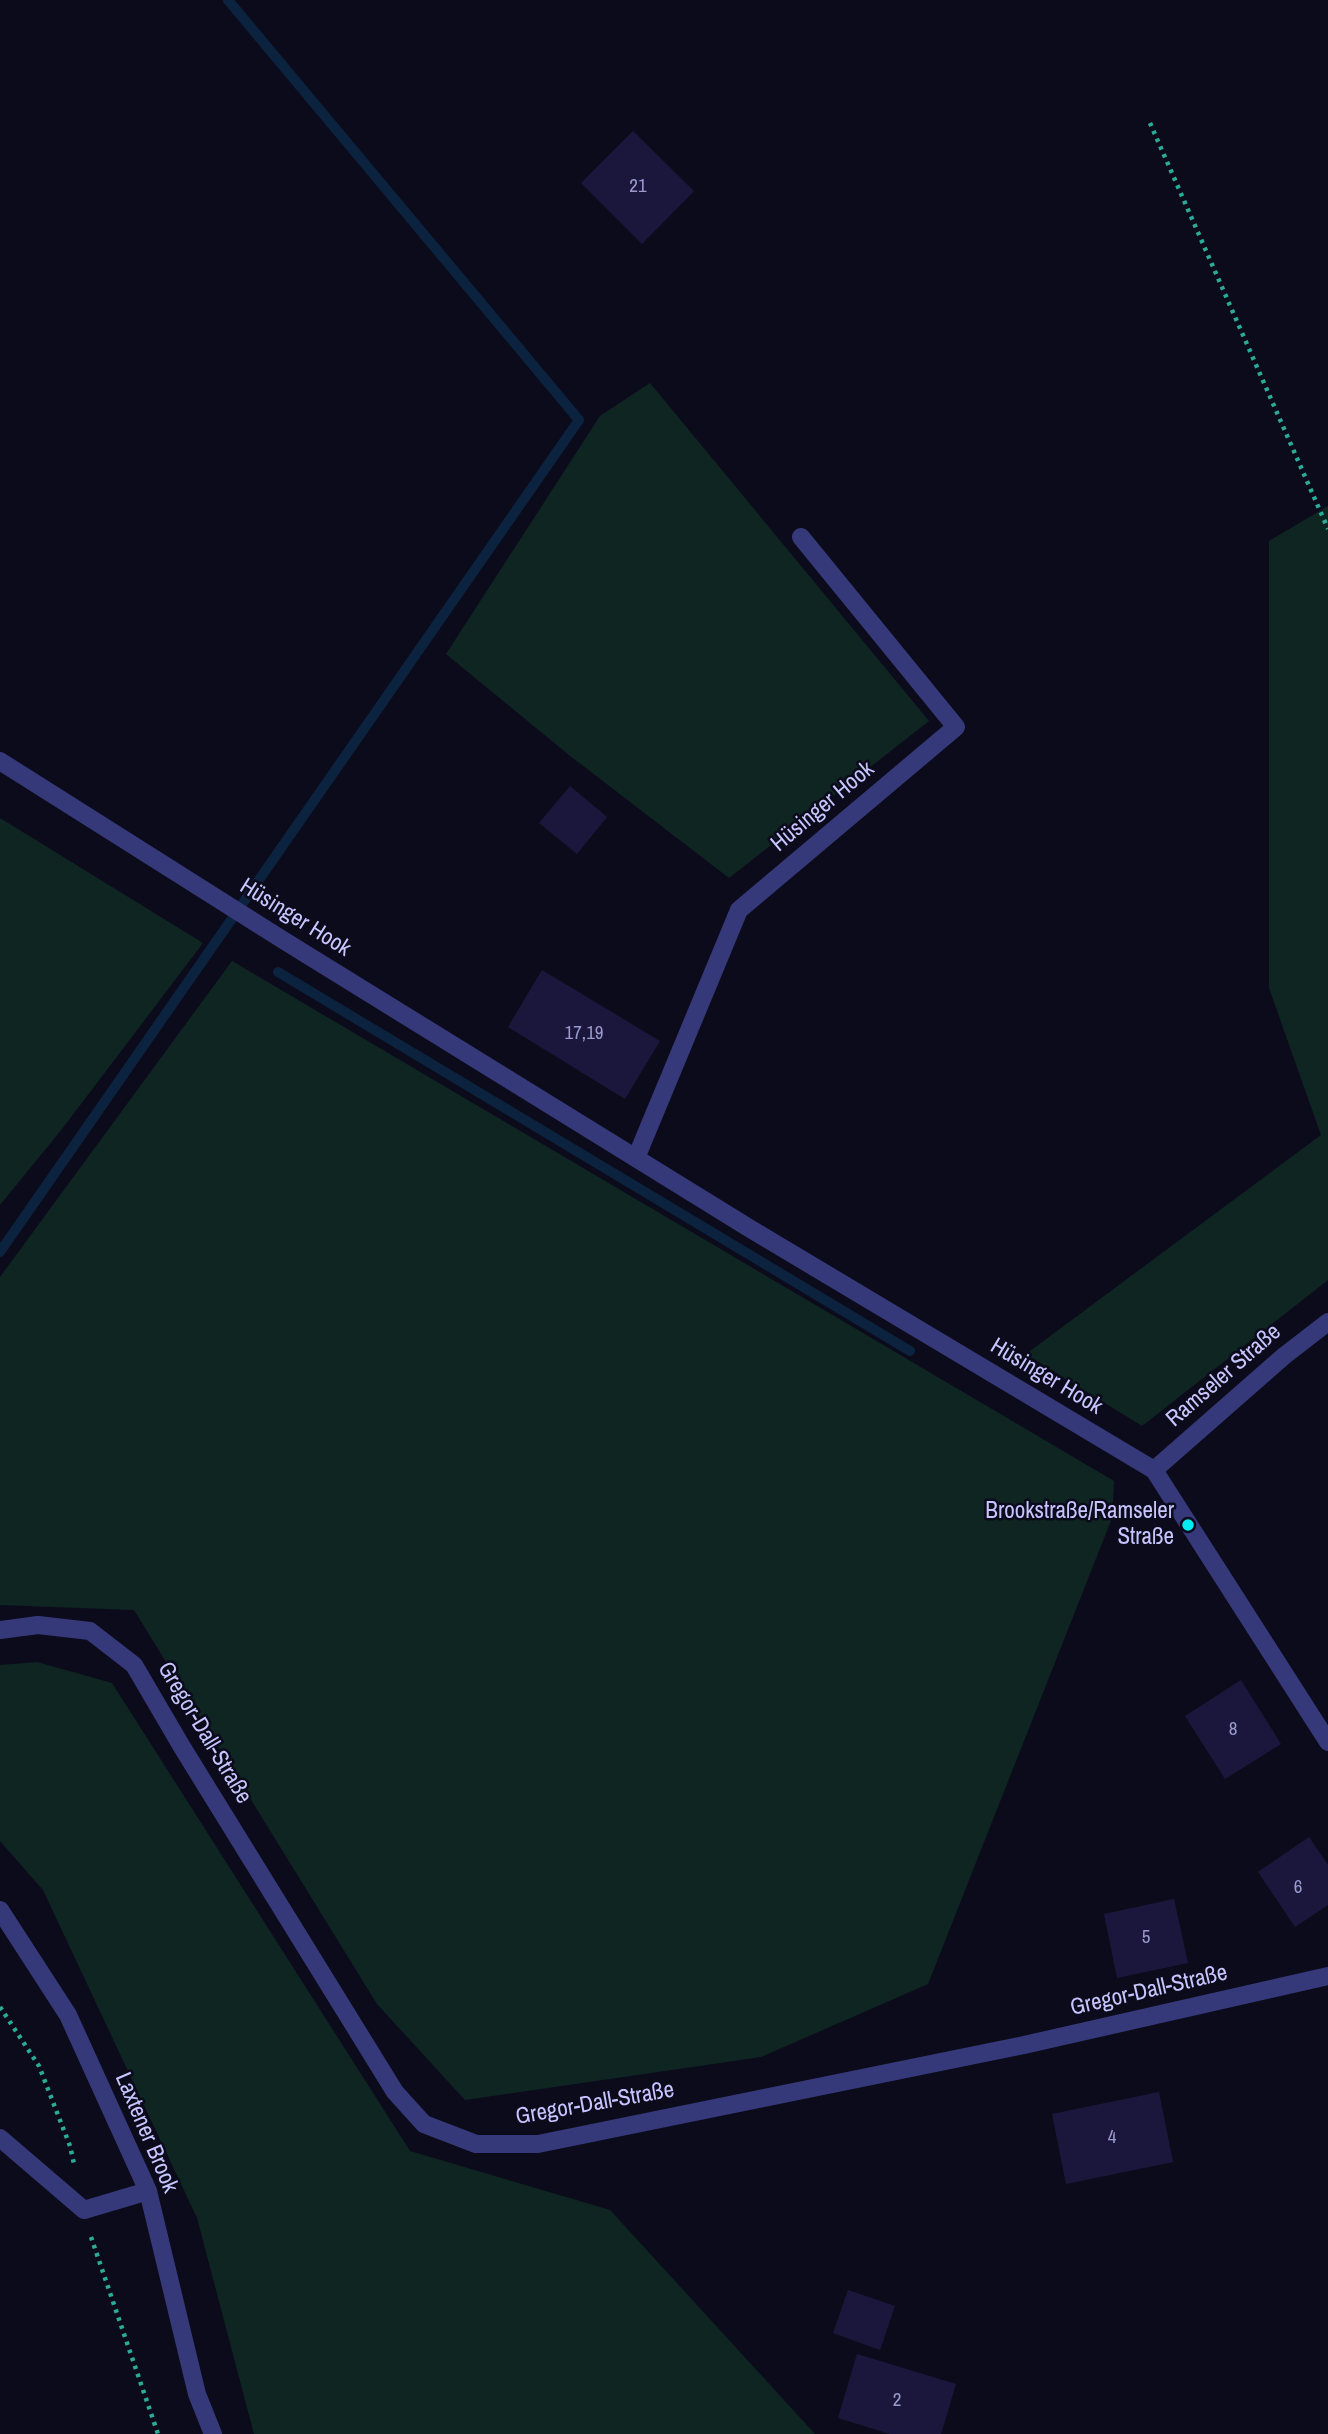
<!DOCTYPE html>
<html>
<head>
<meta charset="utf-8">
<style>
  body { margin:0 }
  canvas { display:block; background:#0c0b1b }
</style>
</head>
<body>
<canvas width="1328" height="2434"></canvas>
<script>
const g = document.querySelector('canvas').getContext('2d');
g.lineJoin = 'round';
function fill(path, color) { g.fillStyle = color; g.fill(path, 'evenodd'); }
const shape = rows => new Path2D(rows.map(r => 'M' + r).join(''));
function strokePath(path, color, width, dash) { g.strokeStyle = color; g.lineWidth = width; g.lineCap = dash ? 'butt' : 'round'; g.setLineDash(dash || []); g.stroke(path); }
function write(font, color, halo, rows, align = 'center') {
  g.font = font + ' "Archivo Narrow",sans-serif'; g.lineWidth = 5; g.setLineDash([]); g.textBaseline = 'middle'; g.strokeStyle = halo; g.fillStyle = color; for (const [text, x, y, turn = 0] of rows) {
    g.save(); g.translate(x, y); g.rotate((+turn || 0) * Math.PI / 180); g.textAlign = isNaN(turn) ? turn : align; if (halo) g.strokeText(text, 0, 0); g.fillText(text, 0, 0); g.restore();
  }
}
const green = shape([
  [650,383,929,721,729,878,569,755,446,654,600,416],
  [1328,506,1328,1280,1142,1426,1026,1354,1321,1135,1269,988,1269,541],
  [0,818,203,943,62,1129,0,1205],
  [232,961,1114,1481,1112,1518,928,1984,761,2057,465,2100,377,2004,134,1610,0,1605,0,1277],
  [37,1662,112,1683,410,2151,610,2210,815,2434,254,2434,197,2218,43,1890,0,1841,0,1665]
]);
const stream = shape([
  [278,972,910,1351],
  [0,1252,579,420,228,0]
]);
const building = shape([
  [633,131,694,191,642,244,581,183],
  [570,786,607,817,577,854,539,823],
  [542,970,660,1041,625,1099,508,1027],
  [1241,1680,1281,1744,1225,1779,1185,1716],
  [1309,1837,1328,1865,1328,1905,1295,1927,1258,1872],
  [1174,1899,1188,1963,1117,1978,1104,1914],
  [1159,2092,1173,2162,1066,2184,1052,2114],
  [848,2290,895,2306,880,2350,833,2333],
  [857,2354,956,2384,941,2434,890,2434,838,2418]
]);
const path = shape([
  [1150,123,1328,529],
  [0,2007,39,2066,70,2146,74,2164],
  [91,2237,158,2434]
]);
const minor = shape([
  [0,761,283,940,749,1228,1154,1470,1328,1742],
  [636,1158,739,910,956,727,801,537],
  [1154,1470,1284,1356,1328,1322],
  [0,1630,38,1625,90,1631,134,1665,182,1747,395,2092,424,2124,476,2144,538,2144,1024,2045,1328,1976],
  [0,1910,68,2015,148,2191,197,2394,213,2434],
  [0,2138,84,2210,148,2191]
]);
const markers = [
  [1188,1525,7,"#00eeef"]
];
const numberNames = [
  ["21",638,187],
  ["17,19",584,1034],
  ["8",1233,1730],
  ["6",1298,1888],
  ["5",1146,1938],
  ["4",1112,2138],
  ["2",897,2401]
];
const streetNames = [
  ["Hüsinger Hook",823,807,-40],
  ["Hüsinger Hook",295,918,32],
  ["Ramseler Straße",1224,1376,-41],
  ["Hüsinger Hook",1046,1377,31],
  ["Gregor-Dall-Straße",204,1733,59],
  ["Gregor-Dall-Straße",1149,1991,-13],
  ["Gregor-Dall-Straße",595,2104,-10],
  ["Laxtener Brook",146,2133,67]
];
const poiNames = [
  ["Brookstraße/Ramseler",1174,1512],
  ["Straße",1174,1538]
];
fill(green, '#0e2522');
strokePath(stream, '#0b233f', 10);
fill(building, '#1b173c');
strokePath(path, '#2cac98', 4.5, [3.5, 5]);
strokePath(minor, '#35397a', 18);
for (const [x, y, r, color] of markers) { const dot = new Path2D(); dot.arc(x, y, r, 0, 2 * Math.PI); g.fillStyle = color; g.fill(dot); strokePath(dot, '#0c0b1b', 2.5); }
write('19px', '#9b9ace', null, numberNames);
write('23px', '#c6c5ff', '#0c0b1b', streetNames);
write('23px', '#c6c5ff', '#0c0b1b', poiNames, 'right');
</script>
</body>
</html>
